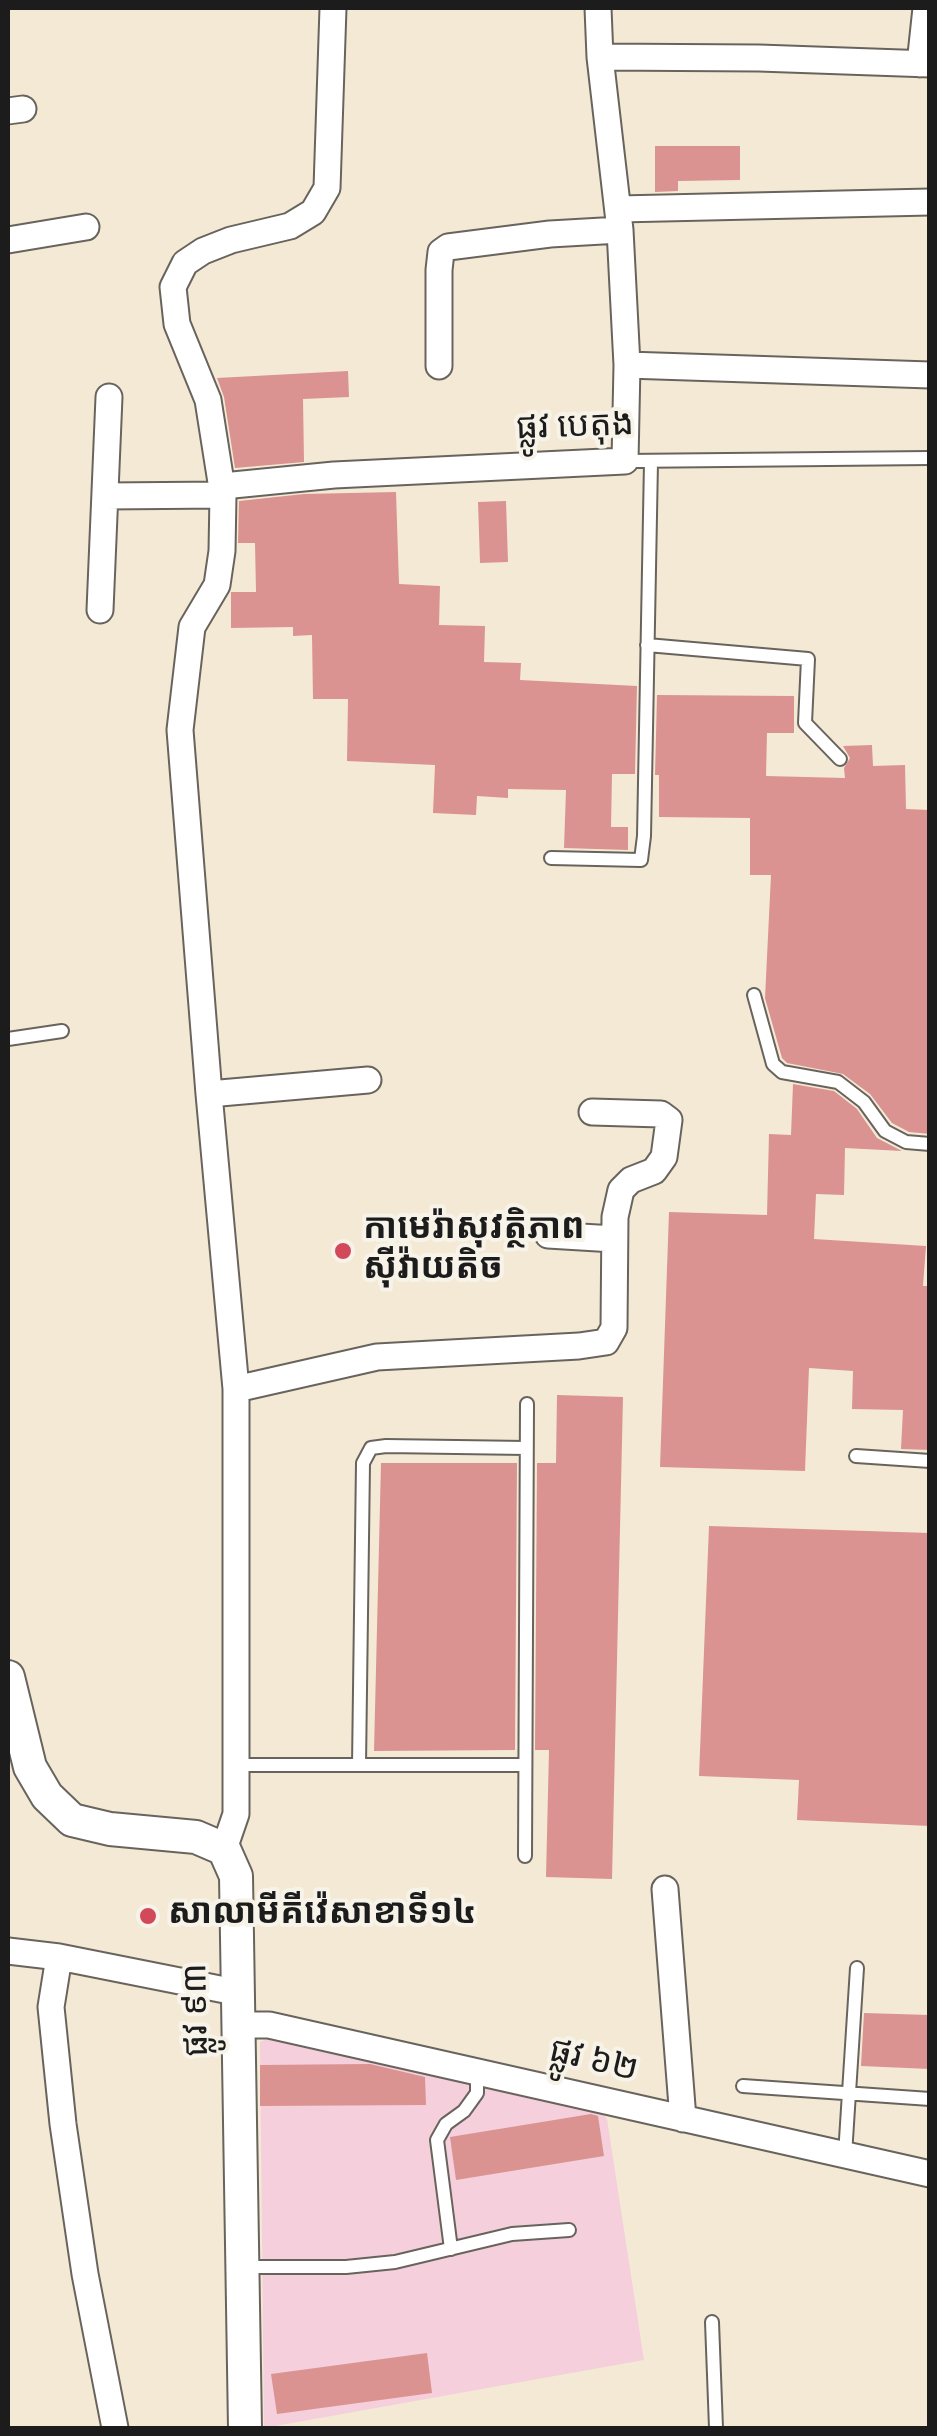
<!DOCTYPE html>
<html>
<head>
<meta charset="utf-8">
<style>
  body { margin:0 }
  #map { position:relative; width:937px; height:2436px; overflow:hidden; background:#f4e9d5; font-family:"IM FELL English",serif }
  canvas { display:block }
  .frame { position:absolute; inset:0; border:10px solid #1c1c1c; pointer-events:none }
</style>
</head>
<body>
<div id="map">
<canvas width="937" height="2436"></canvas>
<div class="frame"></div>
</div>
<script>
const g = document.querySelector('canvas').getContext('2d');
g.lineJoin = 'round';
function fill(path, color) { g.fillStyle = color; g.fill(path, 'evenodd'); }
const shape = rows => new Path2D(rows.map(r => 'M' + r).join(''));
function strokePath(path, color, width, dash) { g.strokeStyle = color; g.lineWidth = width; g.lineCap = dash ? 'butt' : 'round'; g.setLineDash(dash || []); g.stroke(path); }
function write(font, color, halo, rows, align = 'center') {
  g.font = font + ' "IM FELL English","Noto Sans Khmer",serif'; g.lineWidth = 8; g.setLineDash([]); g.textBaseline = 'middle'; g.strokeStyle = halo; g.fillStyle = color; for (const [text, x, y, turn = 0] of rows) {
    g.save(); g.translate(x, y); g.rotate((+turn || 0) * Math.PI / 180); g.textAlign = isNaN(turn) ? turn : align; if (halo) g.strokeText(text, 0, 0); g.fillText(text, 0, 0); g.restore();
  }
}
const built = shape([
  [282,2032,591,2101,607,2119,644,2360,264,2428,260,2042]
]);
const building = shape([
  [655,146,740,146,740,180,678,181,678,191,655,192],
  [348,371,349,397,303,399,304,462,235,468,224,397,217,378],
  [396,492,399,584,440,586,439,625,485,626,484,662,521,663,520,680,637,686,635,774,612,774,611,827,628,827,628,850,564,848,566,790,508,789,508,798,477,796,476,815,433,813,435,765,347,761,348,699,313,699,312,635,293,636,293,627,231,628,231,592,256,592,255,543,238,543,239,501,304,494],
  [506,501,508,562,480,563,478,502],
  [657,695,794,696,794,733,767,733,766,776,845,778,844,768,850,758,843,746,872,745,873,766,905,765,906,809,930,810,930,1134,909,1132,892,1123,870,1094,843,1074,787,1063,782,1058,765,998,771,875,750,875,750,818,659,817,659,775,655,775],
  [793,1084,834,1091,857,1109,877,1138,902,1151,845,1148,844,1195,816,1194,814,1239,926,1246,923,1286,930,1286,930,1450,901,1449,903,1410,852,1409,853,1371,809,1368,805,1471,660,1467,669,1212,767,1215,769,1134,791,1135],
  [557,1395,623,1397,612,1879,546,1877,549,1750,535,1750,537,1463,556,1463],
  [381,1463,517,1463,515,1750,374,1751],
  [709,1526,930,1533,930,1826,797,1820,799,1780,699,1776],
  [864,2013,930,2015,930,2069,861,2066],
  [370,2064,425,2077,426,2105,260,2106,260,2065],
  [591,2114,598,2116,604,2156,456,2180,450,2137],
  [427,2353,432,2393,277,2414,271,2374]
]);
const service = shape([
  [625,461,930,458],
  [647,645,808,659,805,723,840,759],
  [551,858,641,860,644,836,651,462],
  [754,995,773,1064,782,1072,838,1082,864,1102,885,1131,906,1142,930,1144],
  [8,1039,62,1031],
  [856,1456,930,1461],
  [237,1765,524,1765],
  [359,1765,363,1463,371,1448,386,1446,526,1448],
  [525,1856,527,1404],
  [743,2086,930,2099],
  [845,2155,857,1968],
  [451,2249,437,2140,446,2124,464,2111,477,2093,477,2072],
  [246,2267,346,2267,395,2262,512,2234,569,2230],
  [712,2322,716,2428]
]);
const minor = shape([
  [600,57,759,58,930,64],
  [920,64,926,8],
  [8,111,23,109],
  [619,209,930,202],
  [8,240,86,227],
  [627,365,930,375],
  [439,366,439,270,441,252,448,247,550,234,620,230],
  [223,486,334,475,625,461,627,365,620,230,600,57,598,8],
  [105,496,223,495],
  [100,610,109,397],
  [209,1094,368,1080],
  [548,1235,614,1239],
  [236,1389,377,1357,579,1346,606,1342,614,1328,615,1217,621,1190,631,1180,654,1171,664,1157,669,1120,661,1114,592,1112],
  [224,1849,236,1814,236,1389,209,1094,180,730,192,627,217,585,222,551,223,495,208,400,177,324,173,287,185,263,203,251,231,240,290,226,313,212,327,188,333,8],
  [665,1889,683,2119],
  [8,1951,59,1957,240,1993],
  [59,1957,51,2007,63,2124,85,2274,115,2428],
  [240,2025,269,2025,930,2174]
]);
const tertiary = shape([
  [8,1677,30,1767,47,1796,72,1820,110,1829,196,1837,224,1849,236,1876,245,2428]
]);
const markers = [
  [343,1251,10,"#d1495b"],
  [148,1916,10,"#d1495b"]
];
const streetNames = [
  ["ផ្លូវ បេតុង",575,429,-2],
  ["ផ្លូវ ៩៣",199,2010,-91],
  ["ផ្លូវ ៦២",593,2063,13]
];
const poiNames = [
  ["កាមេរ៉ាសុវត្ថិភាព",363,1231],
  ["ស៊ីវ៉ាយតិច",363,1271],
  ["សាលាមីគីវ៉េសាខាទី១៤",168,1916]
];
fill(built, '#f5cfdc');
fill(building, '#da9390');
strokePath(service, '#68645d', 16);
strokePath(minor, '#68645d', 29);
strokePath(tertiary, '#68645d', 36);
strokePath(service, '#fff', 12);
strokePath(minor, '#fff', 25);
strokePath(tertiary, '#fff', 32);
for (const [x, y, r, color] of markers) { const dot = new Path2D(); dot.arc(x, y, r, 0, 2 * Math.PI); g.fillStyle = color; g.fill(dot); strokePath(dot, '#f7f3e8', 4); }
write('35px', '#1c1c1c', '#f7f3e8', streetNames);
write('bold 35px', '#1c1c1c', '#f7f3e8', poiNames, 'left');
</script>
</body>
</html>
